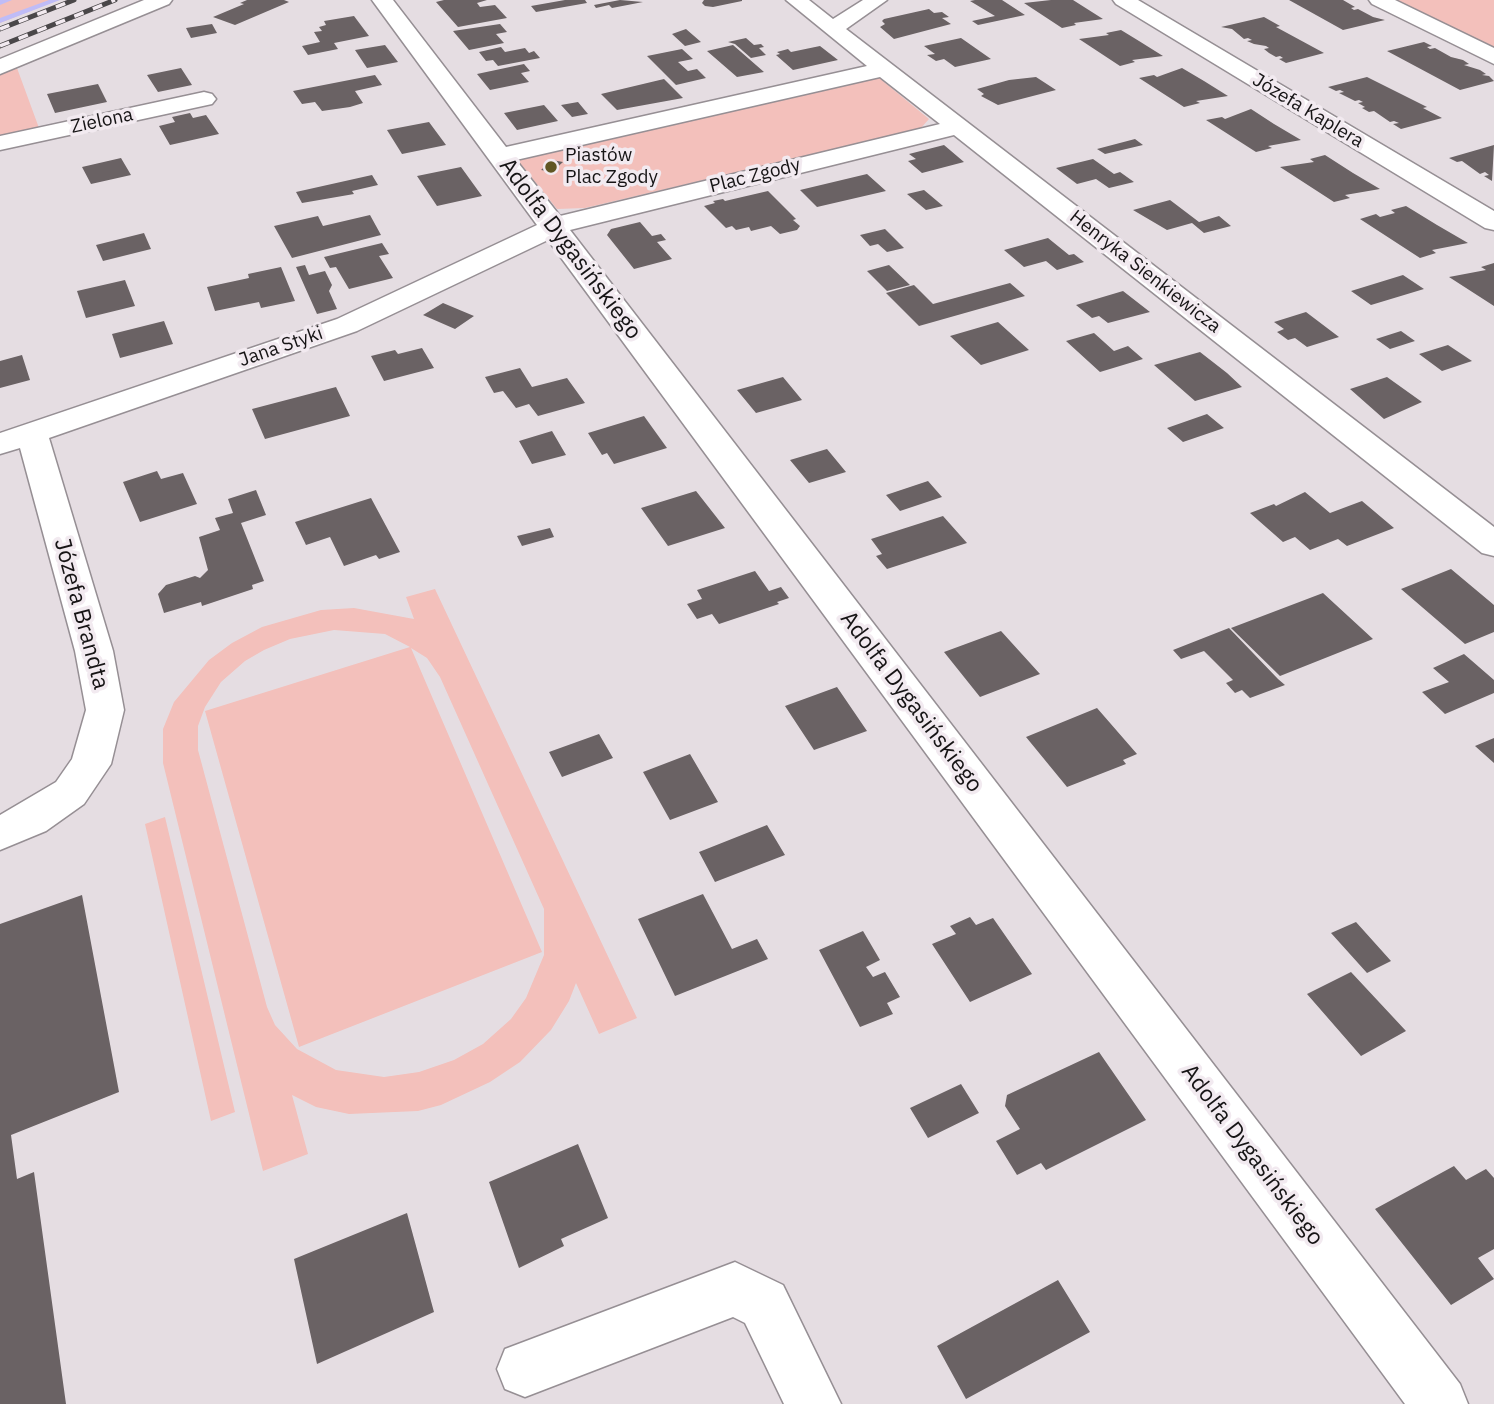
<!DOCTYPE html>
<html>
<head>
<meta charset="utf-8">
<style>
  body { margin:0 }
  canvas { display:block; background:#e5dde2 }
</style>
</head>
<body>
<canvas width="1494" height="1404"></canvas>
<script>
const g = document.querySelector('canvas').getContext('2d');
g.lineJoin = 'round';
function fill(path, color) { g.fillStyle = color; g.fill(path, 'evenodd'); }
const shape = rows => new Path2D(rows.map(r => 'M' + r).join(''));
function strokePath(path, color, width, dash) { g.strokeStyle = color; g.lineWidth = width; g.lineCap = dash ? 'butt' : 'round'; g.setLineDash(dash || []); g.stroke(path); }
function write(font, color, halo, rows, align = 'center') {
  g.font = font + ' "IBM Plex Sans",sans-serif'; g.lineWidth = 7; g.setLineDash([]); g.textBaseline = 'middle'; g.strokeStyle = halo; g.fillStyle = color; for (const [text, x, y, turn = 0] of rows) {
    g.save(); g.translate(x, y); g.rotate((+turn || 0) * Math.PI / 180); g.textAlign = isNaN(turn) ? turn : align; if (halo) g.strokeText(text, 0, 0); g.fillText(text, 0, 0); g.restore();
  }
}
const green = shape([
  [0,0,58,0,0,23],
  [1389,0,1494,0,1494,52],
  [17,68,39,128,0,135,0,75],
  [878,77,929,119,920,129,585,208,557,209,519,162,521,157],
  [435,589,637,1018,599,1034,576,983,569,1001,551,1030,520,1062,490,1082,441,1105,418,1111,349,1114,316,1107,292,1095,308,1154,263,1171,163,763,163,729,174,702,209,660,232,643,262,627,321,610,354,608,414,619,406,597],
  [334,630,385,634,410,647,205,711,299,1047,542,952,411,648,427,658,440,677,544,909,544,955,526,998,511,1019,483,1044,454,1060,419,1072,384,1077,336,1070,297,1049,275,1025,267,1007,198,750,198,726,205,707,221,682,245,661,264,650,290,639],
  [165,817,235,1112,211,1121,145,824]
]);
const stream = shape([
  [0,0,12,0,0,5,0,0],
  [49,0,60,0,0,23,0,18,49,0]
]);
const building = shape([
  [247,0,284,0,289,2,235,25,213,17,244,4,240,3],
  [444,0,487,0,477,3,480,7,495,5,507,18,458,27,436,2],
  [565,0,585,0,587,3,536,12,531,6],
  [620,0,643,2,612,8,609,5,596,8,594,5],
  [704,0,742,0,742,1,713,7,705,6,702,3],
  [975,0,1002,0,1025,15,978,25,972,21,995,16,970,1],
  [1051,0,1073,0,1103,19,1074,23,1076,25,1062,28,1024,3],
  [1289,0,1343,0,1355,7,1351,8,1354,10,1358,9,1373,17,1385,20,1343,30],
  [929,9,934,13,942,12,949,17,942,18,951,24,894,39,880,27,885,24,882,21,884,19],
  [354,16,369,36,334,43,338,49,308,55,302,46,320,42,314,32,322,31,319,27,326,25,324,21],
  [1264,17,1280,26,1276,27,1324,53,1286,63,1279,59,1283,58,1280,56,1276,57,1269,53,1264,49,1269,48,1266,46,1254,44,1247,41,1252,40,1248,38,1244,39,1232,29,1221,27],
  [212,24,217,33,191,38,186,28],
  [500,24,507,32,496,34,504,43,469,50,453,31],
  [686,29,701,42,685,46,672,34],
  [1121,30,1139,41,1163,56,1132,60,1135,62,1120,66,1079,39,1109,35,1106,33],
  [746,38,754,45,761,44,764,47,759,48,766,55,751,58,735,44,728,42],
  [961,38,991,59,955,67,944,59,936,61,927,55,935,54,924,46],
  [1424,42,1432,46,1427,47,1430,49,1435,48,1451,57,1463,60,1469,64,1464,65,1480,70,1486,74,1482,75,1489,76,1494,81,1460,90,1387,51],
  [385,45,398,62,367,68,355,50],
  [733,45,764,72,737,77,707,51],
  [820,46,838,60,793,70,776,55,780,54,777,52,788,49,791,52],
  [501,47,505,52,525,48,529,53,534,51,540,58,498,66,493,60,486,61,479,52],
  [682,49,693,59,678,62,688,71,697,69,706,78,676,85,647,56],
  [524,64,530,71,521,73,529,82,490,90,477,74],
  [181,68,192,85,158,92,147,75],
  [1182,68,1204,81,1228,96,1196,101,1200,103,1184,107,1139,78,1154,75,1157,77],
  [375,75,382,85,355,91,363,103,350,107,322,111,315,102,302,104,293,91],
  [1036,77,1056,90,998,105,981,96,984,94,977,89,1009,80],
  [1367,77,1427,107,1423,108,1442,118,1401,129,1393,124,1399,123,1394,121,1390,122,1374,111,1369,112,1362,108,1365,107,1358,103,1363,102,1359,100,1355,101,1339,93,1344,92,1340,90,1336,91,1328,87],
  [664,79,683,98,617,110,601,94],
  [98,84,107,102,55,113,47,94],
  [578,102,588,114,572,117,561,105],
  [544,105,558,121,517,130,504,113],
  [1251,109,1274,124,1301,140,1268,146,1272,148,1256,152,1206,120,1222,117,1225,119],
  [190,113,193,118,206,115,219,134,170,145,159,126,175,122,172,117],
  [429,122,446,145,402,154,387,130],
  [1135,139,1143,145,1105,154,1097,149],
  [944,145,964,162,922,173,908,161,916,159,909,154],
  [1494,145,1492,181,1484,176,1489,175,1485,172,1480,174,1462,161,1457,162,1449,158],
  [1325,155,1353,173,1380,189,1345,195,1350,198,1334,202,1280,167,1314,162,1310,159],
  [121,158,131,175,91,184,82,167],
  [1093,159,1114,174,1120,172,1134,182,1109,188,1096,179,1077,184,1056,168],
  [552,160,563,162,552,172,541,170],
  [461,167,482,196,437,206,417,176],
  [867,174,886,191,817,207,800,190],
  [372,175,378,185,352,191,354,194,302,203,296,192],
  [924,190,943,206,926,210,907,194],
  [768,191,796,219,793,220,800,226,797,230,780,234,771,226,751,231,749,227,736,230,732,226,726,228,704,206,715,203,713,201,723,199,725,201],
  [1170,200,1199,222,1219,216,1231,226,1204,233,1192,223,1167,230,1133,210],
  [1406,206,1437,225,1468,243,1432,250,1436,253,1420,258,1360,219,1376,214,1380,217,1395,213,1391,210],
  [370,215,381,235,292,258,274,226,318,216,323,226],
  [640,222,652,236,661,234,666,240,657,242,672,259,634,269,607,235,611,229],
  [885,229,904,248,887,252,878,244,870,246,860,235],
  [144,233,151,249,103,261,96,245],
  [1048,238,1069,255,1074,254,1084,262,1057,270,1046,261,1024,267,1004,250],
  [382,243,389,254,379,256,393,278,349,289,336,267,330,268,324,257],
  [1494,263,1494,306,1449,277,1486,270,1481,267],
  [305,265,309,275,325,271,332,285,329,291,337,309,317,314,296,267],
  [889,265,910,285,887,291,867,271],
  [281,267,295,301,261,308,259,302,215,311,207,287,249,278,248,274],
  [1403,275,1424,289,1371,305,1351,291],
  [125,280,135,306,86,318,77,291],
  [1010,283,1025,296,919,326,886,293,914,285,933,304],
  [1123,291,1150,312,1108,323,1099,316,1092,318,1076,305],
  [443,303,474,316,455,329,423,315],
  [1306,312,1339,337,1307,347,1295,338,1288,340,1277,332,1284,329,1274,322],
  [164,321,173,344,120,358,112,334],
  [998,322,1029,350,981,365,950,336],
  [1401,331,1415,341,1390,349,1376,339],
  [1094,333,1114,351,1128,346,1143,359,1100,372,1066,341],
  [1448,345,1472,361,1442,371,1419,354],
  [422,348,434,368,384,381,371,356,395,350,398,354],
  [1200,352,1227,373,1242,387,1195,401,1154,365],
  [22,355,30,380,0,388,0,361],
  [520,368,532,387,567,378,585,403,538,416,529,404,516,408,503,391,494,393,485,377],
  [783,377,802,400,756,413,737,390],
  [1387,377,1422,402,1384,419,1350,389],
  [336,387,350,416,265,439,252,409],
  [1207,414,1224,428,1183,442,1167,428],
  [644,416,667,448,614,464,607,453,602,455,588,433],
  [552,431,566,455,532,464,519,441],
  [827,449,846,472,809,483,790,460],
  [157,471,161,479,183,473,197,504,140,522,123,482],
  [928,481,942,497,900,511,886,495],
  [256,490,266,515,241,523,264,581,252,585,253,589,202,606,201,602,164,613,158,594,166,585,195,576,200,578,208,570,199,537,220,530,215,518,233,513,228,499],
  [696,491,725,528,668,546,641,508],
  [1305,492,1330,513,1362,501,1394,528,1347,546,1338,539,1310,550,1295,537,1283,542,1250,513,1274,504,1276,506],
  [371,498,400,552,379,559,376,555,344,566,330,537,306,545,295,522],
  [943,516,967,543,887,569,876,556,882,554,871,539],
  [550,528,554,537,522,546,517,536],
  [1451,569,1494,605,1494,632,1465,644,1401,589],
  [755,571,769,591,781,587,789,598,777,602,779,604,719,624,712,614,697,619,687,604,702,599,697,590],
  [1323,593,1373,639,1280,676,1231,628],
  [1229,628,1278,679,1285,685,1250,698,1242,690,1235,693,1226,683,1233,680,1204,651,1181,659,1173,650],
  [1001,631,1040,674,980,697,944,652],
  [1464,654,1494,680,1494,693,1445,714,1422,692,1449,682,1433,668],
  [837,687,867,731,814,750,785,706],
  [1097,708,1137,754,1123,760,1126,764,1067,787,1026,737],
  [599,734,613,758,562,777,549,752],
  [1494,738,1494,763,1475,746],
  [690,754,718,802,670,820,643,772],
  [767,825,785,855,715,882,699,852],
  [703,894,732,949,757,939,768,959,675,996,638,919],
  [82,895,119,1092,11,1135,17,1179,34,1172,66,1404,0,1404,0,924],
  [970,917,976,925,993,918,1032,974,970,1002,932,944,956,934,950,926],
  [1356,922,1391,961,1367,973,1331,933],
  [863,931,880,960,866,967,873,977,885,972,900,997,887,1003,893,1014,860,1027,819,950],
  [1351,972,1406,1031,1361,1056,1307,994],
  [1099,1052,1146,1120,1046,1170,1041,1163,1017,1175,996,1141,1020,1129,1005,1106,1007,1095],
  [961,1084,979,1113,928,1138,910,1108],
  [578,1144,608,1218,561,1239,564,1246,519,1268,489,1182],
  [1454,1166,1466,1180,1486,1169,1494,1178,1494,1249,1478,1258,1494,1279,1451,1305,1375,1209],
  [407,1213,434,1312,317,1364,294,1259],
  [1058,1280,1090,1332,966,1399,937,1346]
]);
const minor = shape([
  [144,0,172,0,169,4,0,74,0,59,144,0],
  [372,0,393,0,506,147,867,66,786,0,809,0,833,19,863,0,887,0,846,29,1494,527,1494,556,1482,553,954,135,570,230,1460,1384,1468,1404,1405,1404,548,240,357,331,49,438,113,651,124,710,111,764,84,804,46,831,0,850,0,815,56,782,72,759,86,710,75,651,20,448,0,454,0,433,337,319,537,225,372,0],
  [880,77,940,124,560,216,516,160,880,77],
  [1113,0,1138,0,1494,211,1494,230,1485,228,1116,4,1113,0],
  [1369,0,1395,0,1494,48,1494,64,1372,4,1369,0],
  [204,92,212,94,216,99,212,104,0,150,0,136,204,92],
  [735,1262,783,1285,841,1404,784,1404,745,1323,733,1317,525,1397,505,1389,497,1369,505,1349,735,1262]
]);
const rail = shape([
  [0,29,74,0],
  [0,46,115,0]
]);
const markers = [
  [551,167,7,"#605623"]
];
const farStreetnames = [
  ["Józefa Kaplera",1308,111,31],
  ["Zielona",102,121,-12],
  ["Plac Zgody",755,176,-14],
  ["Henryka Sienkiewicza",1145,272,38],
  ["Jana Styki",281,347,-19]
];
const farPoinames = [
  ["Piastów",565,156],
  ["Plac Zgody",565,178]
];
const streetNames = [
  ["Adolfa Dygasińskiego",570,249,53],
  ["Józefa Brandta",81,614,75],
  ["Adolfa Dygasińskiego",911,702,53],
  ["Adolfa Dygasińskiego",1252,1155,53]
];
fill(green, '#f3c0bb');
fill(stream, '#bfbcf7');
fill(building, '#6a6264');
strokePath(minor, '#968f94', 3);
fill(minor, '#fff');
strokePath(rail, '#4a4749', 5);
strokePath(rail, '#f2eaf0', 3.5, [10]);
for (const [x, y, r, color] of markers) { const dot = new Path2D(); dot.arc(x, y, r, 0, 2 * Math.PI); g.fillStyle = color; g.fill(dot); strokePath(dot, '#f2eaf0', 2.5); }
write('19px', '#161415', '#f2eaf0', farStreetnames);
write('19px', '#161415', '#f2eaf0', farPoinames, 'left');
write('23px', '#161415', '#f2eaf0', streetNames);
</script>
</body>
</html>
